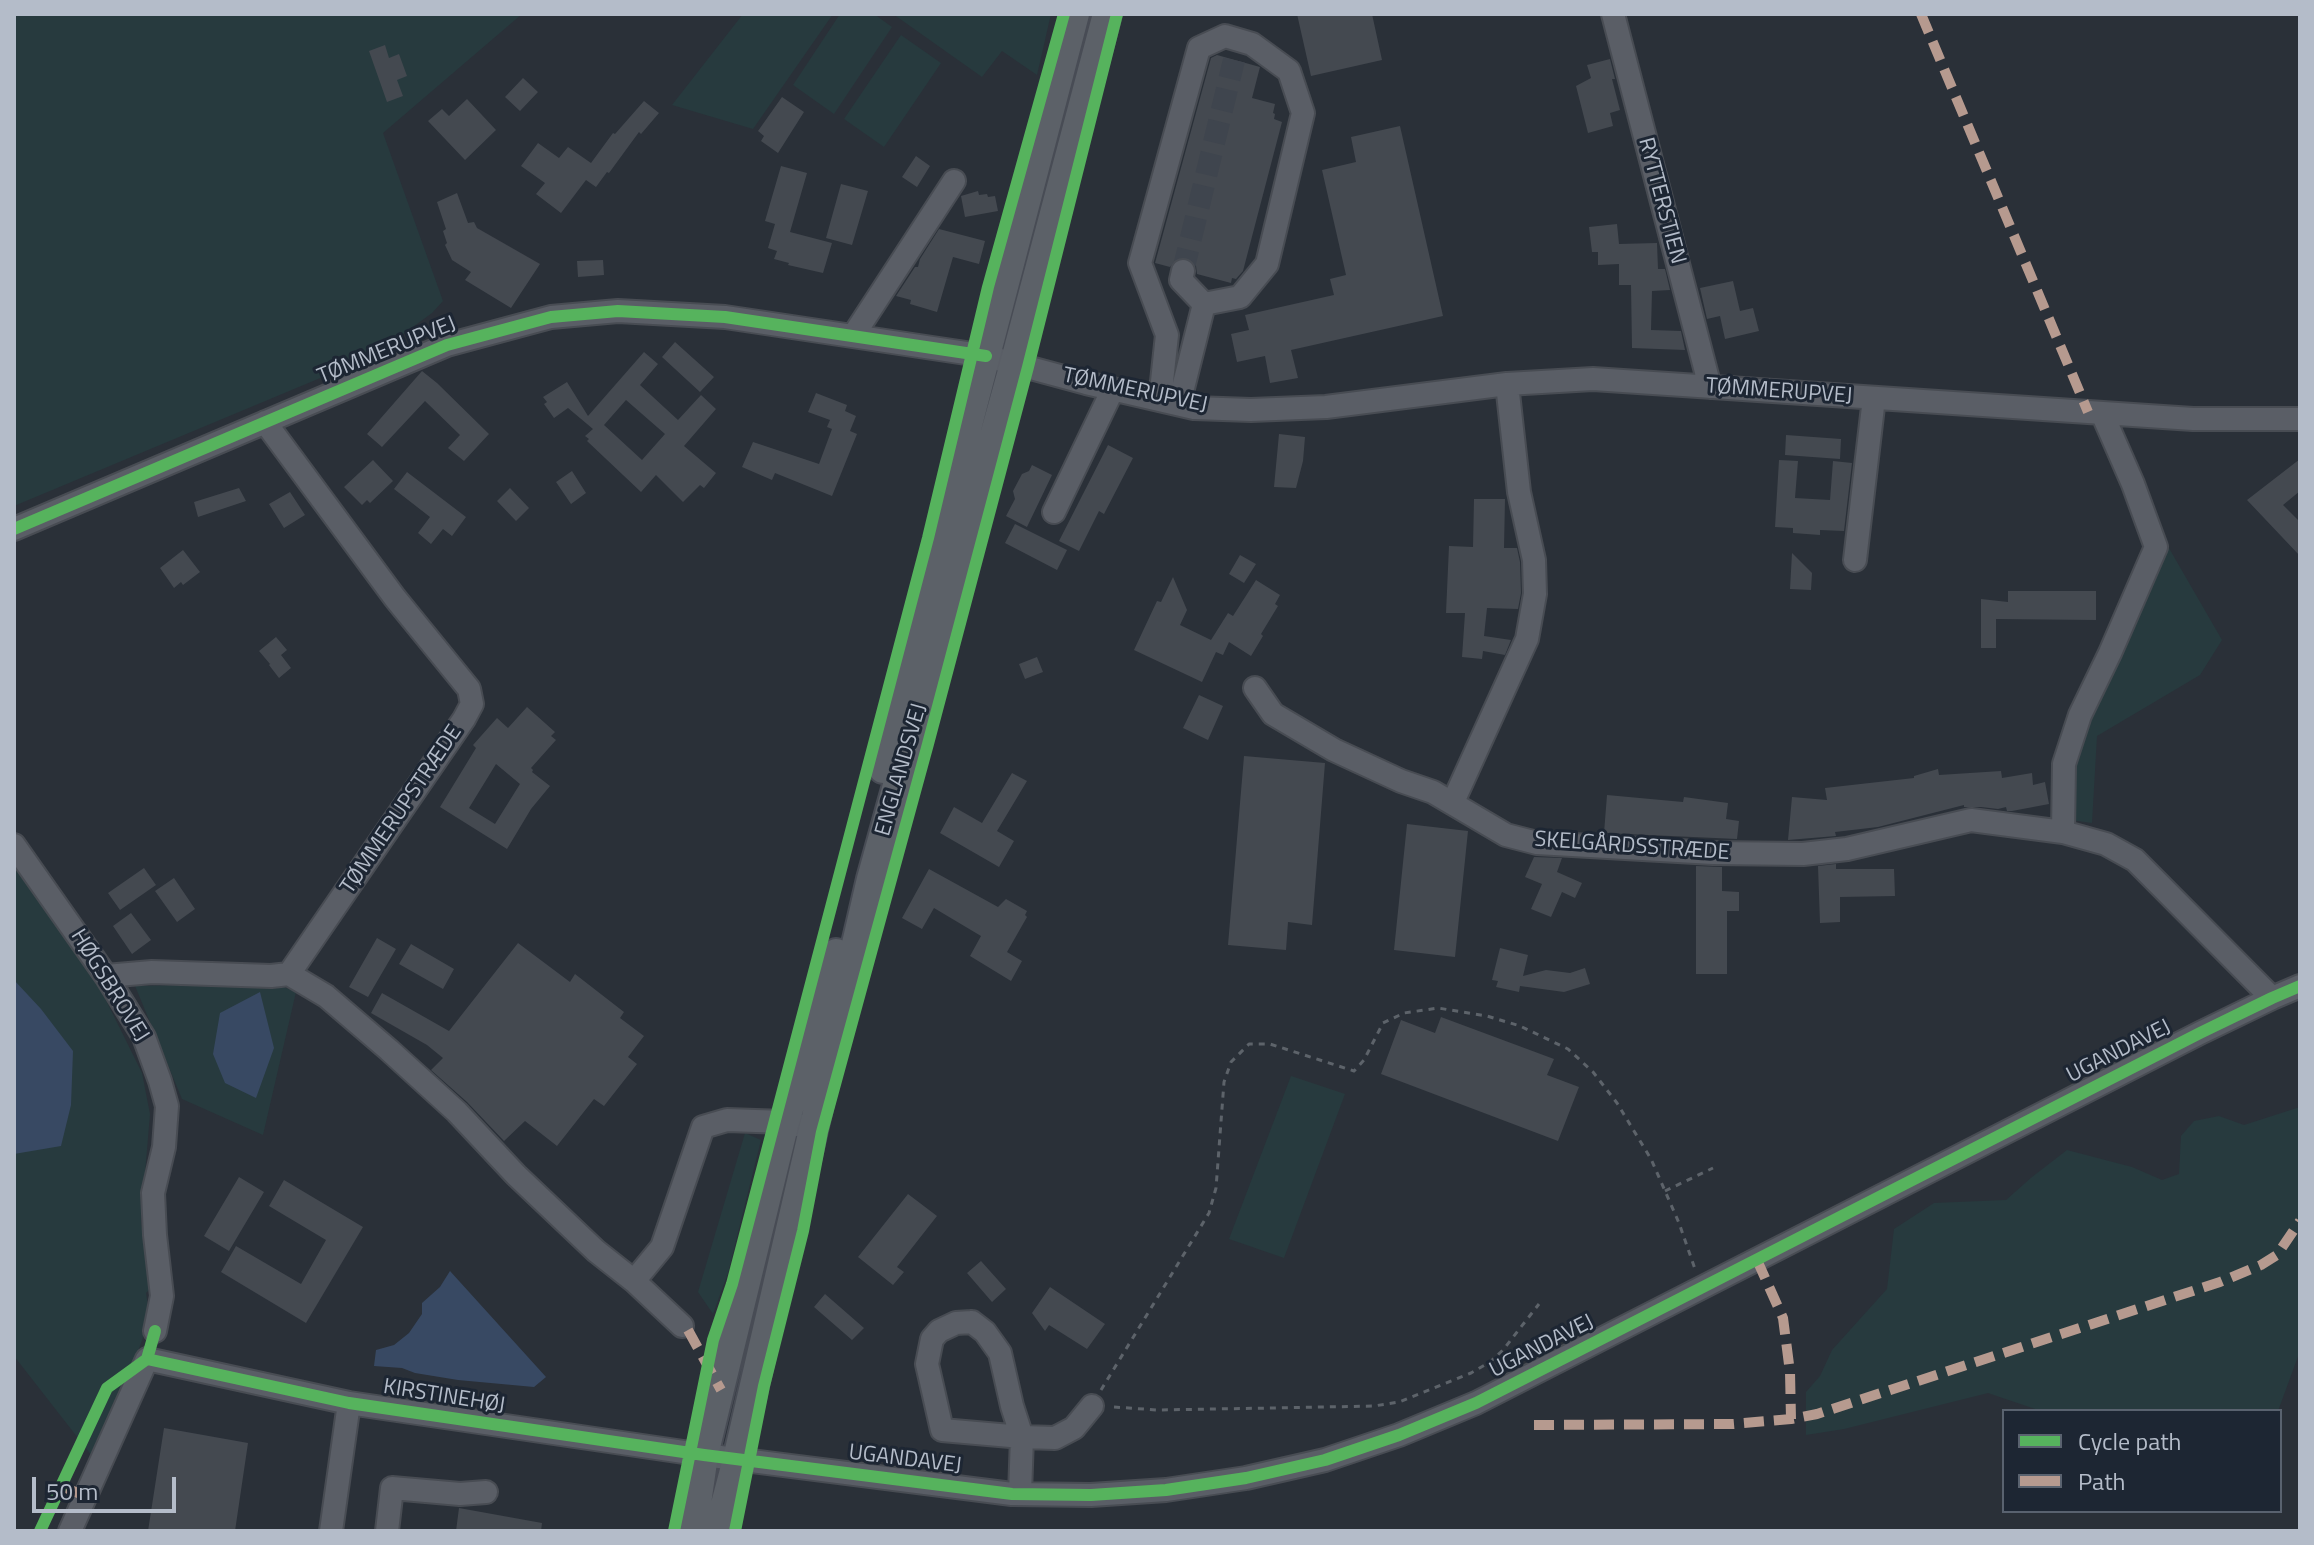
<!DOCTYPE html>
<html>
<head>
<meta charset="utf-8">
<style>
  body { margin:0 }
  #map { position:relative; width:2314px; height:1545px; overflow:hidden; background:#2a3038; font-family:"Titillium Web",sans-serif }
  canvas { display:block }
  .frame { position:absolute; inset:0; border:16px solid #b4bcc9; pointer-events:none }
  .legend { position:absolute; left:2002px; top:1409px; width:280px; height:104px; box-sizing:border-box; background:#1d2633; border:2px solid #59626f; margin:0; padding:10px 14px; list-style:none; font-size:24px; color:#b4bcc9 }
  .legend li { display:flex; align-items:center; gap:16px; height:40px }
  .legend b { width:40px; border:2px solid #59626f }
  .scale { position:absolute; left:32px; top:1477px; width:144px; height:36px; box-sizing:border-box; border:4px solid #b4bcc9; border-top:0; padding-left:10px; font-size:24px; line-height:28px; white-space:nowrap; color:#b4bcc9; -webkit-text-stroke:6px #1d2633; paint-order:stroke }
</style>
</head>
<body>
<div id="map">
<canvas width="2314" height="1545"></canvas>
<div class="frame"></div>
<ul class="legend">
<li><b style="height:10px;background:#56b35d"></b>Cycle path</li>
<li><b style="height:10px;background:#b69a8f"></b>Path</li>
</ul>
<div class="scale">50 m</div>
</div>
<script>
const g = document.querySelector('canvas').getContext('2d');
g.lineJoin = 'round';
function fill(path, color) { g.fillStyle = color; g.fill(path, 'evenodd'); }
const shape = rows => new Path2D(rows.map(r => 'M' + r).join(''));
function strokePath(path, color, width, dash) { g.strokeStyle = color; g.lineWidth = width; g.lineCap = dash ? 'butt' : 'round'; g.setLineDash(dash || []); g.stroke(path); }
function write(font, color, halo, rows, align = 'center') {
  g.font = font + ' "Titillium Web",sans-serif'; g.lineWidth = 6; g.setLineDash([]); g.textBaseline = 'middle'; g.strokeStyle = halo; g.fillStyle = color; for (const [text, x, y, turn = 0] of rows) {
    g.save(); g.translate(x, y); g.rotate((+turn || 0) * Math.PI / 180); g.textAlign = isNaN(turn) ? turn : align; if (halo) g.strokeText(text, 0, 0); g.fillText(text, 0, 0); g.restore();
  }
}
const green = shape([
  [14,14,522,14,383,133,443,301,432,313,373,356,14,506],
  [743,14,833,14,753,129,672,105],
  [840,14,874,14,892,27,834,114,793,85],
  [893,14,1051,14,1037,75,1002,51,982,77],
  [901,35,941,63,884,147,844,119],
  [2162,536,2222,640,2200,675,2097,736,2092,823,2071,820,2073,768,2088,714],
  [14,859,63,926,85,967,100,988,142,1073,150,1114,141,1221,151,1288,146,1293,150,1318,132,1368,92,1456,14,1356],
  [274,983,296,992,263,1135,182,1099,135,986],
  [1291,1076,1345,1094,1284,1258,1229,1239],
  [2300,1107,2300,1351,2278,1411,2041,1411,1988,1393,1844,1429,1806,1435,1806,1392,1820,1376,1832,1350,1887,1289,1894,1229,1934,1203,2006,1200,2032,1177,2067,1150,2132,1167,2162,1180,2179,1174,2181,1136,2194,1121,2219,1116,2244,1125],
  [745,1133,761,1140,728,1273,713,1314,698,1292]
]);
const water = shape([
  [14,980,41,1009,73,1051,71,1105,61,1146,14,1154],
  [260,992,274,1048,256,1098,225,1083,213,1054,220,1013],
  [450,1271,546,1377,534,1387,458,1380,415,1373,402,1368,374,1366,376,1350,394,1345,409,1333,422,1314,422,1303,440,1287]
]);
const building = shape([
  [1297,14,1372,14,1382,60,1311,76],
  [385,45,389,58,399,54,407,76,397,80,403,96,387,102,369,51],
  [1217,55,1260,67,1252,98,1275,104,1273,113,1275,114,1274,119,1282,122,1243,271,1236,279,1232,278,1231,283,1197,274,1196,266,1187,258,1178,258,1170,267,1155,263,1211,58],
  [1610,59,1615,79,1612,79,1620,110,1610,113,1613,126,1588,133,1576,86,1591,78,1587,65],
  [523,78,538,92,520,111,505,97],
  [782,97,804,112,778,153,761,141,764,136,758,131],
  [467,99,496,130,465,160,428,121,442,109,449,116],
  [644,101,659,113,641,134,639,132,609,173,607,172,596,187,586,180,561,213,536,194,545,183,521,166,538,143,559,158,568,147,591,163,613,133,615,134],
  [1400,126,1443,316,1291,350,1298,378,1270,383,1265,356,1237,362,1231,334,1249,330,1245,315,1334,295,1330,279,1346,275,1322,170,1356,162,1351,137],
  [916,156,930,166,917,187,902,177],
  [781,166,807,173,790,232,832,243,823,273,788,265,789,263,774,259,777,251,768,248,775,224,765,221],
  [841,184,868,191,852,245,826,238],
  [978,191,979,195,987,194,988,197,995,196,998,211,965,217,961,196],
  [457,193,468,223,474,222,477,228,540,264,511,308,465,280,471,272,452,260,445,245,447,243,443,231,446,229,437,202],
  [1617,224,1619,244,1657,243,1658,269,1665,269,1670,290,1652,291,1651,330,1681,331,1685,350,1632,348,1631,285,1619,285,1619,264,1598,265,1598,252,1592,252,1589,227],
  [939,229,985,241,979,264,953,257,937,312,910,304,911,300,896,296,915,267,918,267,920,259],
  [603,260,604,275,578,277,577,261],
  [1733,281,1740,311,1753,308,1759,331,1725,339,1720,316,1707,319,1700,288],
  [675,342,714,377,700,392,662,357],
  [644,352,658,364,640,385,678,420,701,395,716,409,684,446,716,473,704,488,700,485,683,502,656,475,641,492,587,441,589,439,585,436,593,429,568,408,554,418,544,404,547,402,543,397,567,382,588,416],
  [626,400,665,434,642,460,604,425],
  [422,371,437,383,489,434,464,461,448,448,460,435,425,401,382,447,367,434],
  [816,393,847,405,845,411,856,416,850,431,857,434,832,496,775,473,772,480,742,467,753,442,819,464,832,429,827,427,830,420,808,412],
  [1279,434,1305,437,1303,461,1296,488,1274,487],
  [1786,435,1841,439,1840,459,1785,455],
  [1108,445,1133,458,1104,514,1099,511,1079,551,1059,541],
  [2300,459,2300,491,2283,505,2300,522,2300,556,2247,500],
  [373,460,393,481,370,503,367,500,362,505,344,487],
  [1779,460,1798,461,1795,498,1830,500,1833,461,1852,463,1844,531,1820,530,1820,535,1793,533,1793,528,1775,527],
  [1032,465,1052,475,1027,527,1006,516,1015,499,1013,491,1022,474,1029,471],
  [572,471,586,493,571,504,556,482],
  [407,472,466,517,452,536,443,529,431,544,418,533,430,517,394,489],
  [239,488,246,501,198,517,194,502],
  [510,488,529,508,516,521,497,501],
  [290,492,305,515,284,528,269,504],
  [1474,499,1505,499,1504,548,1517,548,1520,562,1521,593,1518,609,1487,608,1484,636,1511,640,1505,655,1483,651,1482,659,1462,657,1465,613,1446,613,1449,546,1473,547],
  [1015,524,1067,550,1057,570,1005,543],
  [183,550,200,572,183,585,181,582,174,588,160,568],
  [1792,553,1812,573,1811,590,1790,589],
  [1240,555,1256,564,1244,583,1229,574],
  [1173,577,1187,610,1180,625,1211,640,1228,613,1233,616,1256,580,1280,595,1275,604,1278,606,1261,634,1263,636,1251,656,1229,642,1223,655,1216,652,1202,682,1134,650,1157,601,1161,602],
  [2008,591,2096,591,2096,620,1996,619,1996,648,1981,648,1981,599,2008,602],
  [276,637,287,650,281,655,291,668,279,678,269,665,272,662,270,664,259,651],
  [1037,657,1043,672,1025,679,1019,664],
  [1199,695,1223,706,1208,740,1183,728],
  [527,707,555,732,551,736,556,740,531,768,533,770,532,772,550,786,531,809,507,849,440,807,476,748,473,745,497,718,508,728],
  [496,764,520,784,495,824,469,808],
  [1244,756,1325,763,1312,925,1288,922,1286,950,1228,945],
  [1938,769,1939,775,2001,771,2002,778,2032,773,2033,785,2045,782,2049,804,2012,811,2007,811,2006,807,1998,809,1981,807,1964,807,1964,805,1878,827,1835,832,1836,836,1788,840,1792,797,1827,800,1825,788,1914,778,1914,776],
  [1012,773,1027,781,997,831,1014,841,999,867,940,833,954,807,982,823],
  [1607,795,1683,802,1684,797,1728,803,1726,819,1739,821,1737,839,1604,833],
  [1407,824,1468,831,1455,957,1394,950],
  [1534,857,1562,858,1557,872,1582,883,1575,898,1562,892,1551,917,1531,909,1542,884,1525,877],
  [1836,864,1836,869,1894,869,1895,896,1840,897,1840,922,1820,923,1818,866],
  [1696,866,1722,867,1722,891,1739,892,1739,911,1727,911,1727,974,1696,974],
  [144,868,156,885,120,910,108,893],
  [929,869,998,907,1006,899,1027,911,1025,915,1027,917,1007,952,1022,961,1011,981,970,956,981,936,934,908,922,929,902,918],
  [174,878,195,909,177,922,155,891],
  [131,913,151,940,132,954,113,926],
  [377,938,396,949,368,997,349,987],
  [518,943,570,982,575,974,624,1012,620,1018,644,1036,628,1057,637,1064,604,1106,594,1099,557,1146,525,1121,504,1141,467,1102,431,1070,443,1058,427,1045,371,1013,382,993,449,1031],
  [411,944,454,969,443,989,399,964],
  [1500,948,1528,955,1523,976,1546,970,1570,973,1585,968,1590,984,1564,992,1520,986,1519,992,1496,987,1498,981,1492,980],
  [1441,1017,1554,1059,1547,1075,1579,1087,1558,1141,1381,1074,1401,1020,1435,1033],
  [239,1177,264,1192,229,1251,204,1236],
  [284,1180,363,1227,306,1323,221,1272,236,1246,301,1284,326,1240,269,1206],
  [908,1194,937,1216,897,1267,904,1272,893,1285,858,1257],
  [981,1261,1006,1289,992,1302,967,1273],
  [1050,1287,1105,1324,1087,1349,1049,1325,1045,1331,1032,1313],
  [825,1294,864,1328,852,1340,814,1307],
  [164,1428,248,1443,235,1531,148,1531],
  [459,1508,542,1523,541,1531,456,1531]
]);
const minorTunnel = shape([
  [1183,271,1234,60]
]);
const path = shape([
  [1665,1191,1713,1168],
  [1101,1390,1209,1213,1216,1188,1224,1082,1231,1062,1249,1044,1270,1044,1354,1071,1364,1060,1383,1023,1404,1013,1438,1008,1487,1016,1520,1026,1568,1049,1593,1072,1617,1103,1651,1159,1679,1223,1695,1269],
  [1114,1407,1157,1410,1272,1408,1374,1406,1399,1402,1471,1373,1490,1362,1503,1350,1539,1304]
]);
const minor = shape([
  [1613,14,1710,387],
  [1183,271,1181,280,1204,304],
  [853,336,954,181],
  [1160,400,1167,335,1140,263,1199,48,1225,36,1252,44,1289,71,1303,113,1267,264,1240,297,1204,304,1179,404],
  [1054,512,1113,389],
  [14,529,447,345,551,317,618,311,725,317,986,356,1086,383,1194,408,1251,410,1326,407,1507,384,1593,379,2193,419,2300,419],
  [1855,560,1874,398],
  [1255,688,1273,714,1334,750,1401,781,1433,792,1506,835,1537,843,1713,853,1803,854,1847,849,1971,820,2063,832,2106,844,2135,860,2272,998],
  [1453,802,1527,639,1535,594,1534,560,1519,492,1507,384],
  [2063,832,2064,764,2080,715,2110,653,2156,547,2133,484,2102,413],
  [14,845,106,976,144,1037,160,1081,167,1106,164,1147,153,1193,155,1235,162,1296,155,1331],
  [289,974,326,996,389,1050,457,1112,516,1175,596,1251,634,1281,682,1326],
  [106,976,152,972,271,976,289,974,464,719,472,704,469,689,395,598,265,422],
  [634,1281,662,1247,703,1127,727,1120,785,1122,797,1125],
  [972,1322,985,1332,1000,1353,1012,1406,1022,1437,942,1430,927,1364,932,1339,939,1331,956,1323,972,1322],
  [1020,1494,1022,1437,1055,1438,1074,1428,1092,1406],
  [70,1531,147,1359,349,1403,704,1455,1012,1494,1091,1495,1166,1490,1246,1478,1325,1460,1399,1435,1476,1403,2200,1033,2272,998,2300,986],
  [331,1531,349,1403],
  [387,1531,392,1488,460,1494,486,1492]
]);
const major = shape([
  [883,769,944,517,1075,14],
  [693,1531,704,1455,785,1122,836,953],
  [718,1531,737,1459,871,879,1014,364,1107,14]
]);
const quiet = shape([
  [1921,14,2088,412],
  [1757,1260,1783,1318,1790,1372,1791,1419],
  [688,1330,721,1390],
  [1534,1425,1733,1424,1791,1419,1817,1414,2220,1282,2261,1265,2277,1255,2300,1221],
  [61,1486,85,1496]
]);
const cycleway = shape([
  [14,529,447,345,551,317,618,311,725,317,986,356],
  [147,1359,349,1403,704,1455,1012,1494,1091,1495,1166,1490,1246,1478,1325,1460,1399,1435,1476,1403,2200,1033,2272,998,2300,986],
  [40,1531,107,1388,147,1359,155,1331],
  [674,1531,713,1340,732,1284,928,538,988,287,1064,14],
  [735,1531,764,1386,803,1231,822,1132,928,744,1028,367,1117,14]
]);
const streetNames = [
  ["RYTTERSTIEN",1661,201,75],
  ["TØMMERUPVEJ",387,351,-22],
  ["TØMMERUPVEJ",1135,391,12],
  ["TØMMERUPVEJ",1779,392,4],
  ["ENGLANDSVEJ",902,770,-74],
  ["TØMMERUPSTRÆDE",402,810,-56],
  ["SKELGÅRDSSTRÆDE",1632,847,4],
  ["HØGSBROVEJ",109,986,58],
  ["UGANDAVEJ",2119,1052,-27],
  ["UGANDAVEJ",1542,1347,-27],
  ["KIRSTINEHØJ",444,1397,9],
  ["UGANDAVEJ",905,1460,7]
];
fill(green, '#273a3e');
fill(water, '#384963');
fill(building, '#444950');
strokePath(minorTunnel, '#3f454e', 22, [22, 11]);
strokePath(minor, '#484c53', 26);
strokePath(major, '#484c55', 32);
strokePath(path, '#5d636a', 3, [6, 6]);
strokePath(minor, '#5a5e66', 22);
strokePath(major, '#5c6168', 28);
strokePath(quiet, '#b69a8f', 10, [20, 10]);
strokePath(cycleway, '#56b35d', 12);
write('22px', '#b4bcc9', '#1d2633', streetNames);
</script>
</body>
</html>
